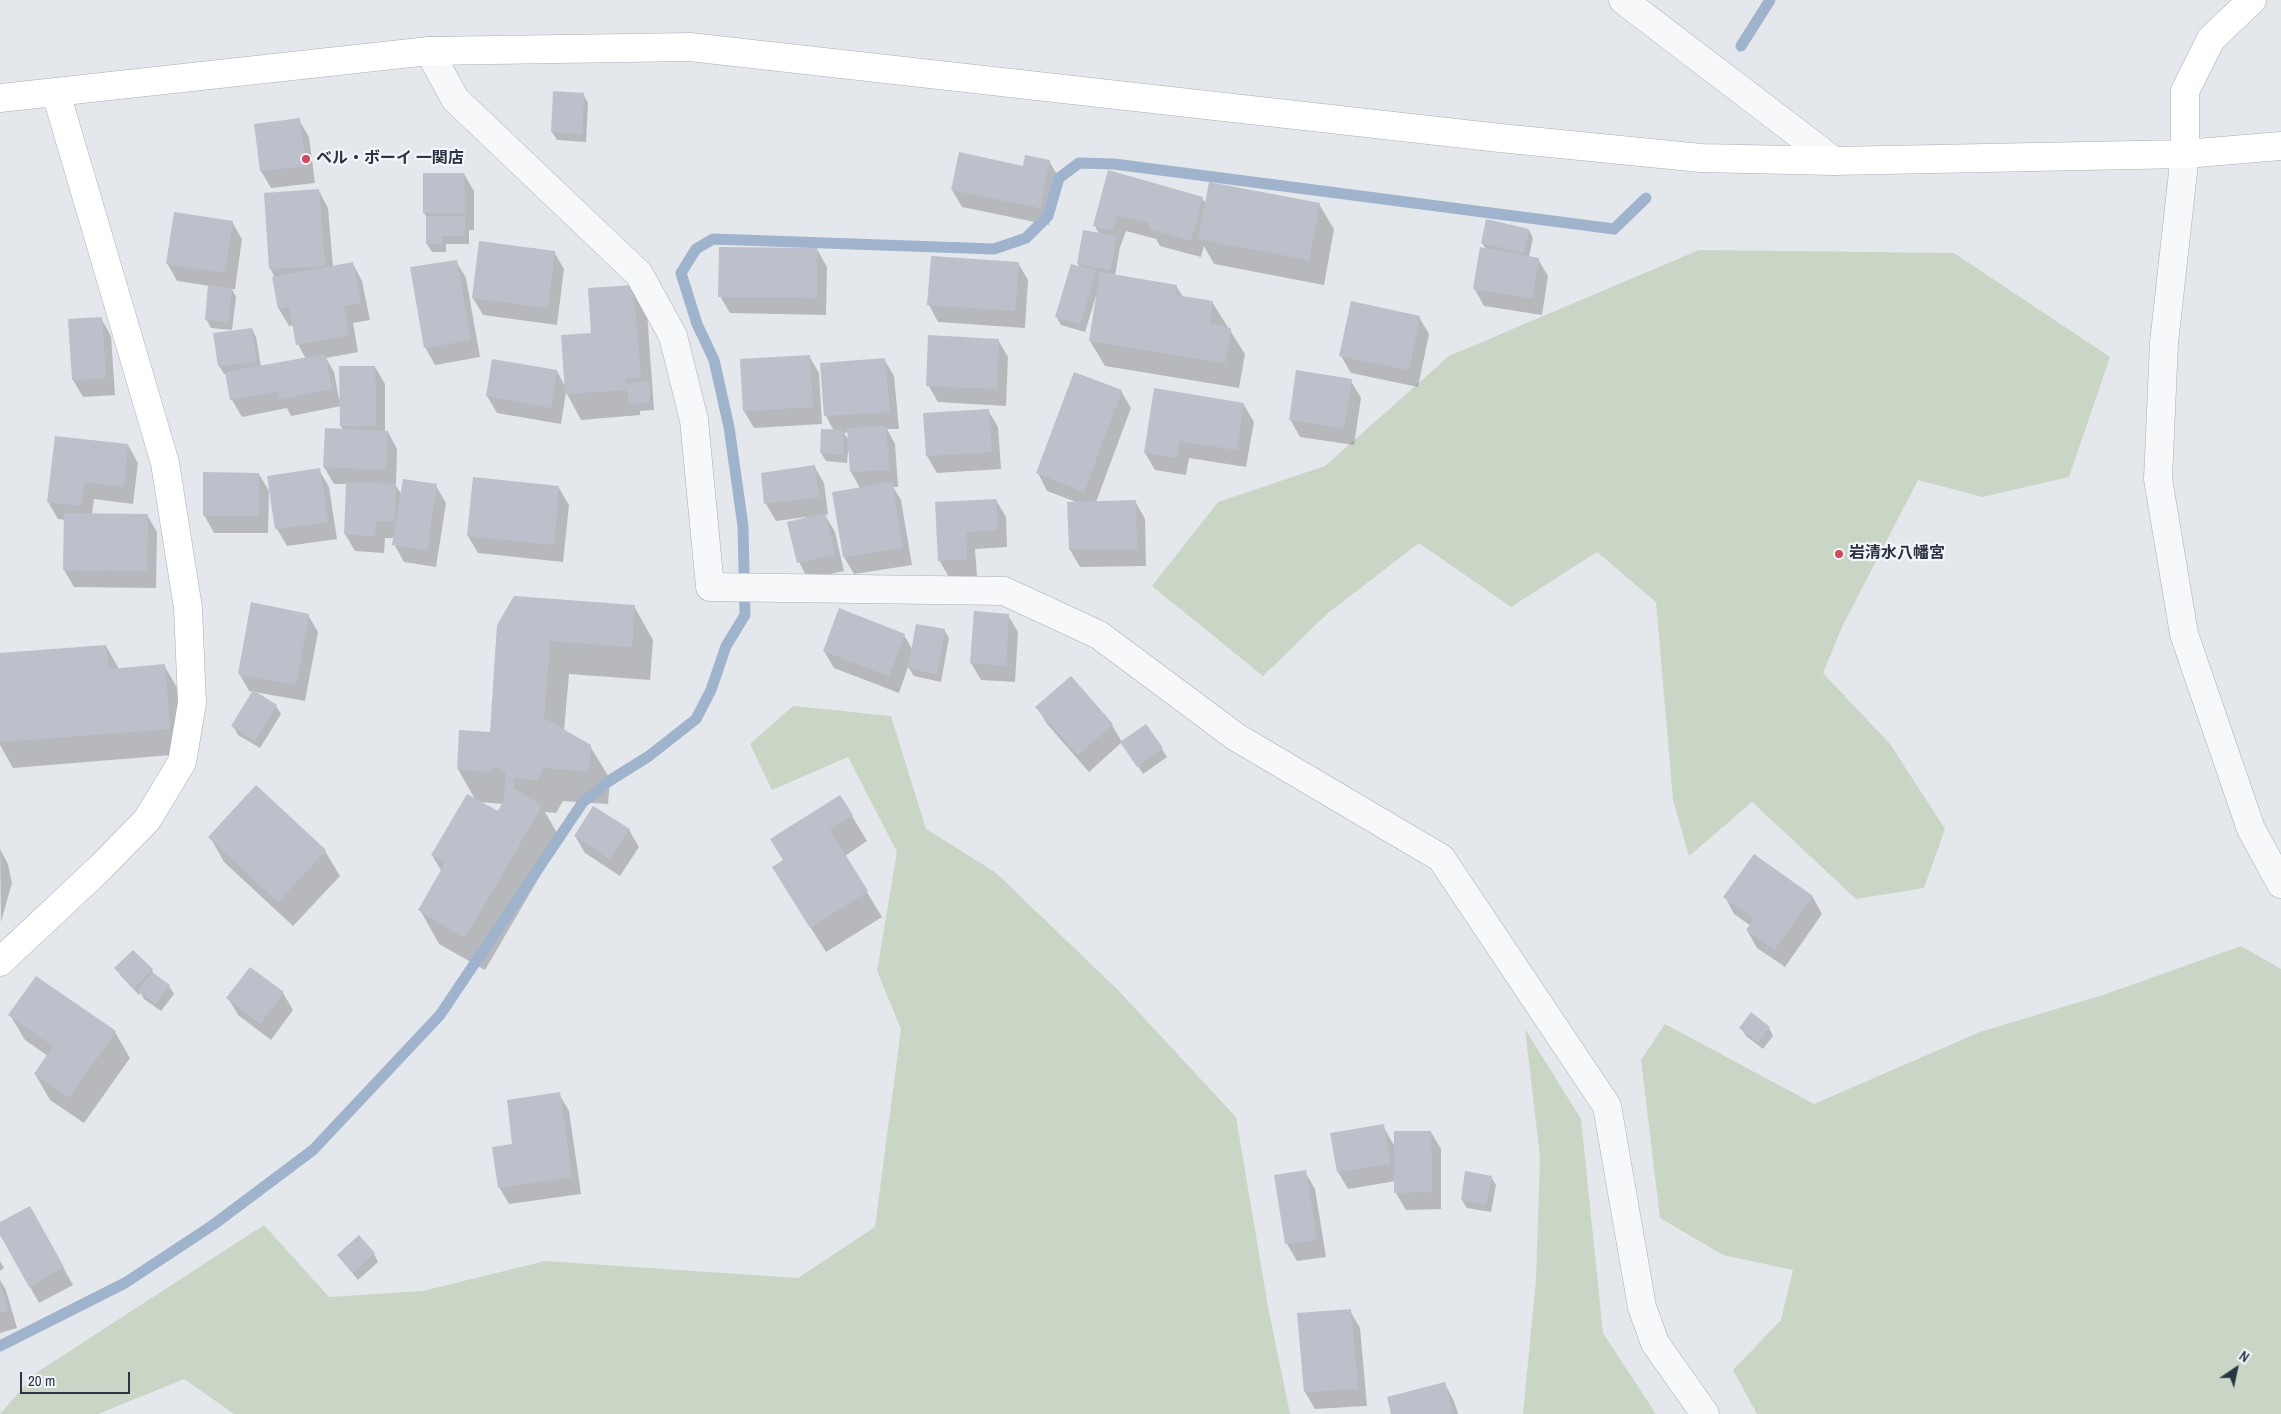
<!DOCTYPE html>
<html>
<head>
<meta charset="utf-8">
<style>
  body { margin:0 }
  #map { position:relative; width:2281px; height:1414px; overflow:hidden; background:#e4e7ec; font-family:"Archivo Narrow",sans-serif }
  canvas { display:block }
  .north { position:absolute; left:2211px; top:1344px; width:50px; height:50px; -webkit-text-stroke:4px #f4f6f9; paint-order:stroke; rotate:34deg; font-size:14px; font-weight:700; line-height:20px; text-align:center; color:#2b3445 }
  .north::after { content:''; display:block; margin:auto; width:18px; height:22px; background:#2b3445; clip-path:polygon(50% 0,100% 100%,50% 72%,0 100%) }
  .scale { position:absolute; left:20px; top:1372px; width:110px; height:22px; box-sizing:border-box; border:2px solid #2b3445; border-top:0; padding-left:6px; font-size:15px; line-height:18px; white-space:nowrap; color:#2b3445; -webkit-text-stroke:4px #f4f6f9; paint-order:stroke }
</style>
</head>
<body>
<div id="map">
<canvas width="2281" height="1414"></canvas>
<div class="north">N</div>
<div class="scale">20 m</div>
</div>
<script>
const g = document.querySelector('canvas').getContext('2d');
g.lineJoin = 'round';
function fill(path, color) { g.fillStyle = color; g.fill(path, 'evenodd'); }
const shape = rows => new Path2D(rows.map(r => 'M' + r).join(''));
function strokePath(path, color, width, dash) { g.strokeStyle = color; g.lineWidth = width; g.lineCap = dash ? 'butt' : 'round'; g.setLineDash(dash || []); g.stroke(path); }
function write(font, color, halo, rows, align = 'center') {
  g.font = font + ' "Archivo Narrow","Noto Sans JP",sans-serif'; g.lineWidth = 4.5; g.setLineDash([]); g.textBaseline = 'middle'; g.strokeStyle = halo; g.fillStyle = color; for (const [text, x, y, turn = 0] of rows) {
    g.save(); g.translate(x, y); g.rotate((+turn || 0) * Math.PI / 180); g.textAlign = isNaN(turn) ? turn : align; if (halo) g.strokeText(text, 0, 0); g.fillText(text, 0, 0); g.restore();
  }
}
const green = shape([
  [1699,250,1954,253,2110,357,2069,477,1982,497,1918,480,1842,627,1823,673,1890,744,1945,829,1924,888,1856,899,1752,802,1689,856,1673,800,1656,602,1597,552,1511,607,1419,543,1328,613,1263,676,1152,586,1218,502,1325,466,1449,356],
  [793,706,891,716,926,829,995,872,1118,990,1236,1117,1268,1307,1290,1414,234,1414,184,1379,98,1414,0,1414,36,1373,264,1225,329,1297,423,1291,545,1261,798,1278,875,1227,901,1029,877,971,897,852,848,757,772,790,750,744],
  [2241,946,2281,969,2281,1414,1757,1414,1733,1370,1781,1320,1793,1270,1723,1255,1660,1218,1641,1060,1665,1024,1814,1104,1980,1032,2106,994],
  [1525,1029,1581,1119,1603,1333,1656,1414,1523,1414,1536,1279,1540,1157]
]);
const shadow = shape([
  [583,94,588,103,586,142,557,140,552,132],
  [299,120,309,137,315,183,271,188,261,171,255,125],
  [1049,161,1059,178,1049,225,962,207,952,190],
  [1109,172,1202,198,1206,204,1319,204,1334,229,1324,285,1214,264,1204,246,1201,257,1160,246,1156,239,1126,231,1120,247,1115,276,1176,286,1183,297,1212,302,1245,354,1239,388,1105,366,1090,341,1097,296,1096,296,1085,332,1061,325,1056,316,1080,268,1078,264,1099,234,1095,226],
  [464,174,474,191,474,230,469,230,469,244,446,244,446,252,432,252,427,244,427,218,424,213],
  [319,191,328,208,333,267,353,264,362,281,370,320,353,323,358,352,326,358,334,372,339,399,375,367,385,384,385,432,388,432,397,449,396,486,402,495,436,486,446,503,436,567,404,562,394,544,395,538,385,538,384,553,355,551,345,534,347,484,334,484,324,467,343,430,341,426,341,406,291,416,287,408,242,417,232,400,227,374,224,374,219,366,214,334,252,329,256,337,261,367,306,359,298,344,294,325,289,326,279,309,275,278,270,268],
  [232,222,242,239,235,289,232,289,236,297,232,330,211,328,206,319,210,286,177,281,167,263],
  [1529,230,1533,238,1529,257,1538,259,1548,276,1542,315,1484,306,1474,288,1486,249,1482,243],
  [817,249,827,267,826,315,730,313,720,296],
  [554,252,564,269,557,325,483,315,473,298],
  [932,257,1018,263,1028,280,1025,328,938,322,929,305],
  [456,261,466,278,480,357,435,365,425,347],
  [632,286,647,311,654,410,640,411,640,415,581,420,566,392,561,424,497,413,487,396,493,361,557,371,566,388,593,334],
  [1419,317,1429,334,1418,387,1351,373,1341,356],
  [101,318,111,336,115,395,83,397,73,380,69,320],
  [998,340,1008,357,1006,406,938,402,928,385],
  [809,356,819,373,822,424,754,428,744,411,741,360],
  [884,359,894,376,899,429,887,429,895,444,898,487,893,487,901,500,912,565,854,574,844,557,833,493,860,488,851,472,849,452,848,452,847,463,826,461,821,453,834,431,826,416,821,364],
  [848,432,849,441,844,433],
  [1351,381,1361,398,1354,445,1300,437,1290,419],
  [1121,391,1131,408,1096,502,1135,501,1145,519,1146,566,1080,567,1070,550,1079,503,1047,491,1038,473],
  [1244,405,1254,422,1246,467,1189,458,1186,475,1155,470,1145,453],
  [988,410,998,427,1001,469,937,473,927,456,924,414],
  [128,445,138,463,133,504,94,499,92,514,147,515,157,532,156,588,74,587,64,570,65,520,58,519,48,502],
  [814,466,824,483,828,514,825,515,835,532,844,571,808,579,799,562,806,517,776,521,766,504,762,474],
  [319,470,329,487,337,539,287,546,277,529,268,477],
  [259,474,269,491,268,533,214,533,204,515],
  [559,488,569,505,563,562,478,553,468,536],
  [996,500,1006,517,1007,547,975,549,977,576,949,577,939,560],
  [634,606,653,640,650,680,569,674,564,731,590,746,610,779,608,804,563,801,556,813,545,812,561,840,485,970,439,944,420,910,442,872,432,855,476,801,458,769,491,733,498,626],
  [480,802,503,804,498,813],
  [975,612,1008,615,1018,632,1015,682,981,680,971,663],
  [308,615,318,632,305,701,249,691,239,673],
  [944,630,949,638,941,682,914,676,908,667,899,693,834,668,824,651,904,635,912,649],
  [106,646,119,669,164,665,179,691,184,754,13,768,0,745,0,655],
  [1070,677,1112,725,1122,742,1146,726,1167,757,1143,774,1122,742,1089,772,1047,724,1037,707],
  [276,706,281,714,260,748,238,735,233,726],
  [840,796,867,841,845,856,882,917,826,952,773,868,784,860],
  [629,830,639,847,620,876,585,853,575,836],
  [210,837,325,851,340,876,293,926,224,862],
  [0,849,8,864,12,883,1,922],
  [1812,896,1822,914,1785,967,1757,948,1747,930,1751,926,1734,914,1725,897],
  [116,968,152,970,155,976,169,986,174,994,161,1011,144,999,141,993,139,995,121,976],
  [283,993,293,1010,271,1040,238,1015,228,998],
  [10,1015,115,1032,130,1058,84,1123,50,1100,35,1074,48,1056,25,1040],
  [1741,1028,1769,1028,1773,1036,1763,1049,1746,1036],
  [559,1094,569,1111,581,1194,509,1204,499,1187,514,1145],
  [1383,1126,1395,1147,1431,1132,1441,1149,1441,1209,1406,1210,1396,1193,1396,1181,1348,1189,1338,1172],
  [1305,1172,1315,1189,1326,1257,1297,1261,1287,1244,1276,1176],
  [1491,1177,1496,1185,1491,1212,1467,1208,1462,1200],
  [30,1208,73,1285,39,1303,0,1233,0,1224],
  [374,1254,378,1262,358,1280,338,1255],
  [0,1261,4,1268,0,1271],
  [0,1280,6,1290,17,1328,0,1333],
  [1350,1311,1360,1328,1367,1406,1315,1409,1305,1392,1299,1315],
  [1445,1384,1454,1401,1458,1414,1392,1414]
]);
const stream = shape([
  [1741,46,1770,0],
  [0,1346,125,1283,213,1225,313,1150,440,1015,583,802,609,781,649,756,696,719,711,690,726,646,745,615,743,526,729,427,714,360,697,324,681,273,696,249,713,239,994,249,1026,238,1048,216,1059,178,1079,163,1114,164,1614,229,1646,198]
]);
const building = shape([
  [553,91,584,93,582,134,551,132],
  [300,118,306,166,260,171,254,124],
  [959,152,1023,166,1025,155,1050,160,1040,208,951,190],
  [1108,170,1203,197,1191,241,1149,229,1150,223,1117,215,1112,231,1093,226],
  [423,173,464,173,465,213,423,213],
  [1209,182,1320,203,1309,260,1198,239],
  [319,189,325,266,269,269,264,193],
  [174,212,233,221,225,273,166,264],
  [426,216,465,216,465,236,442,236,442,244,426,244],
  [1486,219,1529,229,1524,253,1481,243],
  [1083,230,1117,236,1110,270,1077,264],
  [479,241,555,251,548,308,472,298],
  [719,247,817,248,817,298,718,297],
  [1480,247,1539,258,1532,298,1473,289],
  [931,256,1019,262,1015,311,927,305],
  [457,260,471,340,424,348,410,267],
  [353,262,361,303,344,306,349,335,296,345,289,307,278,309,272,277],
  [1071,264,1096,271,1080,324,1055,317],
  [1100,272,1177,285,1176,295,1213,301,1210,324,1231,328,1225,363,1089,341],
  [208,285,232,288,228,322,205,320],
  [633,285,641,377,625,379,626,390,565,394,561,335,591,333,588,288],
  [1351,301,1420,316,1409,370,1339,356],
  [102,317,106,378,72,380,68,319],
  [252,328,257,362,218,366,213,333],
  [928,335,999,339,997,389,926,386],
  [325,354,332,389,280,399,278,391,230,400,225,372],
  [810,355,813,407,743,411,740,359],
  [885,358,890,412,824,416,820,363],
  [492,359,557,370,551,408,486,396],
  [339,366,375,366,376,426,340,426],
  [1296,370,1352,379,1344,428,1289,420],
  [1074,372,1122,390,1084,492,1036,473],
  [649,381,650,402,629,404,626,384],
  [1154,388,1244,403,1237,450,1180,441,1177,458,1144,453],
  [989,409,992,452,926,456,923,413],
  [886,426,889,470,850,472,847,428],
  [325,428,388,431,386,470,323,467],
  [821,429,844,430,843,455,820,453],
  [55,436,128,444,124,487,85,482,81,506,47,502],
  [815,465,819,497,764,504,761,473],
  [320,468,328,522,275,529,267,476],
  [203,472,259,473,259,516,203,516],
  [473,477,559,486,554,545,467,536],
  [403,479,437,484,427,550,392,545],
  [346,482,396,484,395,521,376,521,375,536,344,534],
  [892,482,903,548,843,557,832,492],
  [996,499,998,530,966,532,967,559,938,561,935,502],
  [1136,500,1137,549,1069,550,1067,502],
  [64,513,148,514,147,571,63,570],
  [825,513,835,554,797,563,787,522],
  [514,596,635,605,632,647,550,641,544,718,591,745,589,771,543,768,537,780,514,778,513,788,542,806,465,938,418,910,445,863,431,855,467,794,498,811,504,800,506,772,495,766,491,772,457,769,459,730,490,732,497,625],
  [251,602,309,614,296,685,238,674],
  [839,608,905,634,889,676,823,651],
  [974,611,1009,614,1006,666,970,663],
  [916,624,945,629,937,674,908,668],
  [106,645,109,669,165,664,170,729,0,742,0,653],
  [1071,676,1113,724,1078,755,1035,707],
  [253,690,277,705,255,741,231,726],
  [1146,724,1163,748,1137,767,1120,742],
  [256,785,326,850,278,902,208,837],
  [840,795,853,815,830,830,868,891,810,928,772,867,783,860,770,839],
  [593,806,630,829,610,859,574,836],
  [1754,854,1813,896,1774,950,1746,930,1754,919,1723,897],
  [133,950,153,969,134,988,114,968],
  [250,967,284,992,260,1024,226,998],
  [152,972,170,985,156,1004,138,991],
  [36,976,116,1031,69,1098,34,1074,53,1046,8,1015],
  [1751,1012,1770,1027,1758,1042,1739,1028],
  [560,1092,572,1177,498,1188,492,1147,512,1144,507,1100],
  [1384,1124,1390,1164,1337,1172,1330,1133],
  [1394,1131,1431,1131,1432,1192,1394,1193],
  [1306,1170,1317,1240,1285,1244,1274,1175],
  [1465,1171,1492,1176,1486,1205,1461,1200],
  [30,1206,64,1267,29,1287,0,1235,0,1222],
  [359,1235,375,1253,352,1273,337,1255],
  [0,1284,8,1311,0,1313],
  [1351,1309,1358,1389,1304,1392,1297,1313],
  [1445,1382,1453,1414,1391,1414,1387,1397]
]);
const street = shape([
  [1623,0,1834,161],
  [429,51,455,99,639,274,673,336,694,420,710,587,1004,591,1099,635,1236,737,1441,858,1607,1106,1642,1307,1655,1343,1705,1414],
  [2185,154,2164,343,2158,479,2184,634,2251,829,2281,884]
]);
const secondary = shape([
  [0,98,429,51,690,47,1500,138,1701,158,1834,161,2185,154,2281,146],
  [2185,154,2185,91,2211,39,2252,0],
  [0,962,101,867,147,820,182,762,192,703,188,608,165,463,56,93]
]);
const markers = [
  [306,159,5,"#d1495b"],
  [1839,554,5,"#d1495b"]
];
const poiNames = [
  ["ベル・ボーイ 一関店",316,159],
  ["岩清水八幡宮",1849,554]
];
fill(green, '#c9d6c5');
fill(shadow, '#0003');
strokePath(stream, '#9fb4cc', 11);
fill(building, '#bbc0ca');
strokePath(street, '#a9aeb7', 29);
strokePath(secondary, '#a9aeb7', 29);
strokePath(street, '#f7f8fa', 28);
strokePath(secondary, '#fff', 28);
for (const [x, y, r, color] of markers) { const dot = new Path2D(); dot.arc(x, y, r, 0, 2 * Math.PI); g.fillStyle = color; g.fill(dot); strokePath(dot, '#f4f6f9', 2); }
write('bold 16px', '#2b3445', '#f4f6f9', poiNames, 'left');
</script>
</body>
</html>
